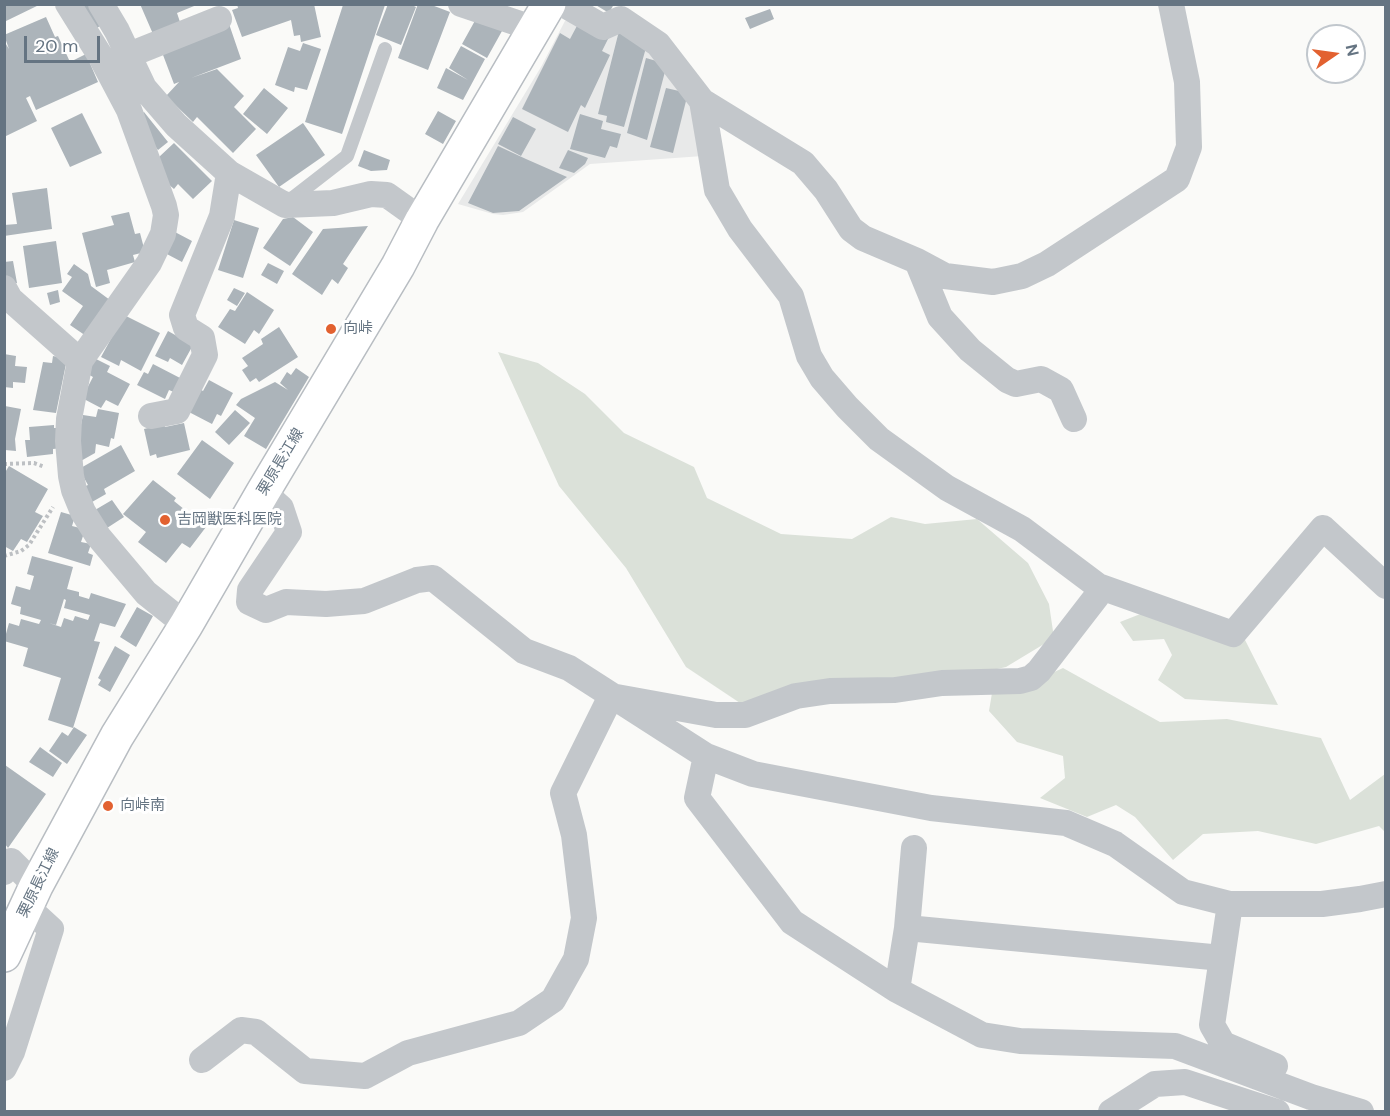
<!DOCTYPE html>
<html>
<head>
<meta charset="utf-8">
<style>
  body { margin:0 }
  #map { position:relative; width:1390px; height:1116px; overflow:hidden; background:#fafaf8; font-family:"DM Sans",sans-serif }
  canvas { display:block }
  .frame { position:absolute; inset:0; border:6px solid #657482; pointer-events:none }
  .north { position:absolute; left:1306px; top:24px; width:60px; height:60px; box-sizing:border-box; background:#fff; border:2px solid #c1c7cd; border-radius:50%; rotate:77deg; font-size:16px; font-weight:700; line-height:24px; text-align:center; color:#657482 }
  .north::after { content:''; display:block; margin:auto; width:21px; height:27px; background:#e26130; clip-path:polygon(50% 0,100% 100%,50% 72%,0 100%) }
  .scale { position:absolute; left:24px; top:36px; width:76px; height:27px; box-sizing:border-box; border:3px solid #657482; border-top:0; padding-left:8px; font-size:18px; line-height:21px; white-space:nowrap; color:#657482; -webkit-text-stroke:4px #fff; paint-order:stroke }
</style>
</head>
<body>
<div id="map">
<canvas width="1390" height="1116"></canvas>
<div class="frame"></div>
<div class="north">N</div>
<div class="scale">20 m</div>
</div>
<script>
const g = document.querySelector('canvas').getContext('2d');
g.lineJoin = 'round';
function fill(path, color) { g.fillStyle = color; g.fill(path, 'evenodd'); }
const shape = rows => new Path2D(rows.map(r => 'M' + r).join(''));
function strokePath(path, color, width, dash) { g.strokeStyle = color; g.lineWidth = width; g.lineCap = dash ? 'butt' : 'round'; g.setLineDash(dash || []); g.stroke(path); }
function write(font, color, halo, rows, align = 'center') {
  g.font = font + ' "DM Sans","Noto Sans JP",sans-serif'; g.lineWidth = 6; g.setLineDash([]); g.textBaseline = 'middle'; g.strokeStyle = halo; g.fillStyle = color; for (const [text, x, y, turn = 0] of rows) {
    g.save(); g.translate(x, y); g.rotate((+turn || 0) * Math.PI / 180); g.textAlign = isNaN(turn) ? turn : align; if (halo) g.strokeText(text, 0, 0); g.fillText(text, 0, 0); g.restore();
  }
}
const built = shape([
  [575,19,621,26,641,37,691,97,703,156,590,164,523,212,503,215,493,214,458,204,541,67,565,21]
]);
const green = shape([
  [498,352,538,363,585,394,624,433,694,467,707,498,781,534,852,539,891,517,925,524,977,519,1028,563,1049,604,1054,638,1006,667,909,689,749,709,686,667,626,568,559,486],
  [1148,611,1244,638,1278,705,1185,699,1158,680,1172,655,1164,639,1133,641,1120,622],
  [1063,668,1160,722,1227,719,1321,738,1350,800,1385,774,1385,832,1379,826,1316,844,1258,831,1203,834,1173,860,1135,817,1116,805,1087,817,1040,798,1065,778,1063,756,1017,742,989,711,993,687,1041,678]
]);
const building = shape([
  [4,4,41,4,4,22],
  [140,4,199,4,177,13,180,22,153,34],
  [237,4,314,4,321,37,301,42,300,35,294,36,291,20,242,37,232,10,238,8],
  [388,4,410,4,416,7,401,45,376,35],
  [418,4,429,4,450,12,428,70,398,58],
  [594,4,614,4,609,13],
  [78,5,90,5,103,24,94,30],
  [343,5,385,5,342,134,305,122],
  [770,9,774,19,750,29,745,18],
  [46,17,55,37,58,36,70,62,86,54,98,82,36,110,30,96,26,98,37,121,4,137,4,41,9,49,4,35],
  [477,17,502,31,487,58,462,44],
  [228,21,241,59,191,78,217,69,244,96,234,107,256,129,233,153,197,117,193,122,166,96,179,82,174,84,160,47],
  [579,22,609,37,602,51,610,55,585,108,581,105,568,132,522,109,560,33,570,39],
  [620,27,647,44,624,127,606,122,607,116,598,114],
  [303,43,321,49,307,90,295,87,294,92,275,85,288,47,300,51],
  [461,46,485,59,463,100,437,88,446,68,468,80,449,68],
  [646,58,667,64,647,140,627,133],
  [264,88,288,108,267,134,243,114],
  [666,88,688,93,673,153,650,147],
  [438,111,456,121,443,144,425,134],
  [144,112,168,142,158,150,142,130,139,115],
  [82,113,102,153,70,167,51,128],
  [580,114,603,121,601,129,621,134,617,148,610,146,605,158,570,149],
  [513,117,536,129,521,156,498,144],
  [303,123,325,155,279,187,256,155],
  [174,143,212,181,193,199,178,184,174,189,161,178,159,157],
  [498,146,526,159,567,177,519,211,493,213,468,203],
  [364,150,390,160,387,170,371,171,358,166],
  [568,150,588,158,585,164,574,173,559,168],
  [47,188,52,229,4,236,4,225,17,224,12,193],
  [129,212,135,234,140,233,145,252,133,255,135,262,107,270,110,283,96,287,82,233,114,225,111,216],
  [293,217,313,232,290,266,263,248,283,219],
  [234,220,259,228,243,278,218,270],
  [368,226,343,264,348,268,338,284,332,279,322,295,292,274,323,229],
  [173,231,192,241,182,262,163,252],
  [56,241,62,283,29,288,23,246],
  [13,261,17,283,7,285,4,278,4,262],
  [268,263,284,271,277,284,261,275],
  [74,264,88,274,91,286,114,303,89,338,70,325,83,306,62,291,72,277,67,274],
  [234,288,245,293,237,306,227,300],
  [58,290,60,302,50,305,47,293],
  [247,292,274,310,259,334,254,330,245,344,218,327,230,309,235,311],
  [124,315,160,333,141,371,121,360,119,366,101,357],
  [279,327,298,357,259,382,256,378,250,382,242,370,248,366,242,358,263,344,261,339],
  [168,331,193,345,182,365,170,358,168,362,155,356],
  [4,354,16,356,15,366,27,367,25,383,13,382,13,388,4,387],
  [53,356,67,359,56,413,33,410,43,362,52,363],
  [92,357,110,366,107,372,130,384,118,406,106,400,101,408,82,398,93,377,84,372],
  [153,364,182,379,176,393,169,390,165,399,137,385,144,372,148,374],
  [296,368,309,377,266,449,244,436,255,418,236,405,241,399,275,382,288,390,280,383,287,372,291,375],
  [209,380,233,393,221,416,217,414,212,424,187,411,198,388,203,391],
  [5,406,21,409,15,439,16,451,5,450],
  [98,409,119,413,114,439,111,438,109,447,96,444,95,453,79,462,76,449,83,415,96,417],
  [235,410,250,423,229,445,215,432],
  [184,423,190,450,157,458,156,454,150,456,144,429,164,424,165,427],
  [54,425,54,428,61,428,62,448,53,449,53,454,27,457,25,440,30,440,29,427],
  [202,440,234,463,210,499,177,474],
  [121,445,135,471,104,489,106,494,92,502,83,487,88,485,79,469],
  [9,466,48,489,35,512,43,516,27,542,21,539,13,551,4,546,4,474],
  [153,480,176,498,174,501,206,527,190,548,182,543,166,563,138,542,146,532,123,514],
  [112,500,124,517,107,528,95,510],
  [61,512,75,516,72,526,80,528,80,531,84,533,81,542,91,544,88,553,93,555,90,566,48,553],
  [32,556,73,567,67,589,79,592,79,596,89,599,91,593,126,604,115,627,100,623,94,641,100,642,73,728,48,720,61,678,23,666,28,648,4,641,9,623,19,626,21,619,39,624,41,620,20,614,21,607,11,604,16,586,30,590,34,576,27,574],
  [64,599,66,600,64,608,90,615,88,620,75,616,73,621,64,618,61,627,49,623,56,625],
  [137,607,153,616,136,647,120,637],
  [115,646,130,655,110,692,98,685,101,680,98,678],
  [74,727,87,735,67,764,49,751,62,732,68,736],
  [40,747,62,763,53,777,29,762],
  [5,765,46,794,8,848,5,844]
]);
const path = shape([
  [4,464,34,463,45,467],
  [4,556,21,551,29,545,53,507]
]);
const service = shape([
  [289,201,347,156,385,49]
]);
const minor = shape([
  [68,4,101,57,129,110,164,206,166,215,163,234,149,263,80,361,69,419,68,441,71,476,74,490,83,512,98,536,146,593,186,625],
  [101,4,117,31,144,88,176,125,229,173,285,205,333,203,371,194,387,195,422,220],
  [461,4,535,29],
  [129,55,219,19],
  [702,101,803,163,826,190,851,229,863,238,917,261,945,276,993,282,1022,276,1047,264,1177,179,1189,147,1187,82,1171,4],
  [917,261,940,317,970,350,1007,380,1016,384,1041,379,1061,390,1074,419],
  [4,288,10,299,80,361],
  [151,416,177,411,205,355,202,338,186,328,182,315,222,216,229,173],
  [263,492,281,508,289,532,250,590,249,602,266,610,286,602,326,604,364,601,417,580,433,578,524,651,569,668,706,756,753,774,931,808,1066,823,1115,844,1183,892,1230,904,1322,904,1360,899,1386,894],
  [1098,586,1233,634,1323,528,1386,586],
  [706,756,697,798,792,922,897,990,982,1035,1020,1041,1175,1046,1311,1097,1361,1112],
  [4,872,11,861,36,886],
  [1230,904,1212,1025,1223,1044,1275,1066],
  [907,928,1222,958],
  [897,990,907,928,914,848],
  [202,1060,241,1030,256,1032,305,1071,365,1076,408,1053,519,1023,553,1000,576,959,584,918,574,835,563,793,611,696,716,715,745,715,796,696,830,691,895,690,942,683,1020,681,1031,678,1039,671,1097,596,1098,586,1022,529,947,488,879,439,847,407,822,378,809,356,791,296,740,229,717,190,702,101,658,44,621,19,603,27,563,4],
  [4,1068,12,1052,51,929,27,907],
  [1111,1112,1155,1084,1185,1082,1277,1112]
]);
const secondary = shape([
  [4,955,36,886,117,736,186,625,263,492,398,266,422,220,549,4]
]);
const markers = [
  [331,329,6,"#e26130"],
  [165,520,6,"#e26130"],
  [108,806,6,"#e26130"]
];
const poiNames = [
  ["向峠",343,329],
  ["吉岡獣医科医院",177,520],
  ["向峠南",120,806]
];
const streetNames = [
  ["栗原長江線",281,462,-59],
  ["栗原長江線",39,883,-64]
];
fill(built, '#e8e9e9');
fill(green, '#dbe1d9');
fill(building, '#acb4ba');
strokePath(secondary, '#b8bdc2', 36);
strokePath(path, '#bdc0c3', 4, [3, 3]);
strokePath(service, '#c3c7cb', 14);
strokePath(minor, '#c3c7cb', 26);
strokePath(secondary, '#fff', 33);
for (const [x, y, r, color] of markers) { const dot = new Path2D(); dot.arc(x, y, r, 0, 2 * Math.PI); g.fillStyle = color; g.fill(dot); strokePath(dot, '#fff', 2); }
write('15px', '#657482', '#fff', poiNames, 'left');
write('15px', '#657482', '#fff', streetNames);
</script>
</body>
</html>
